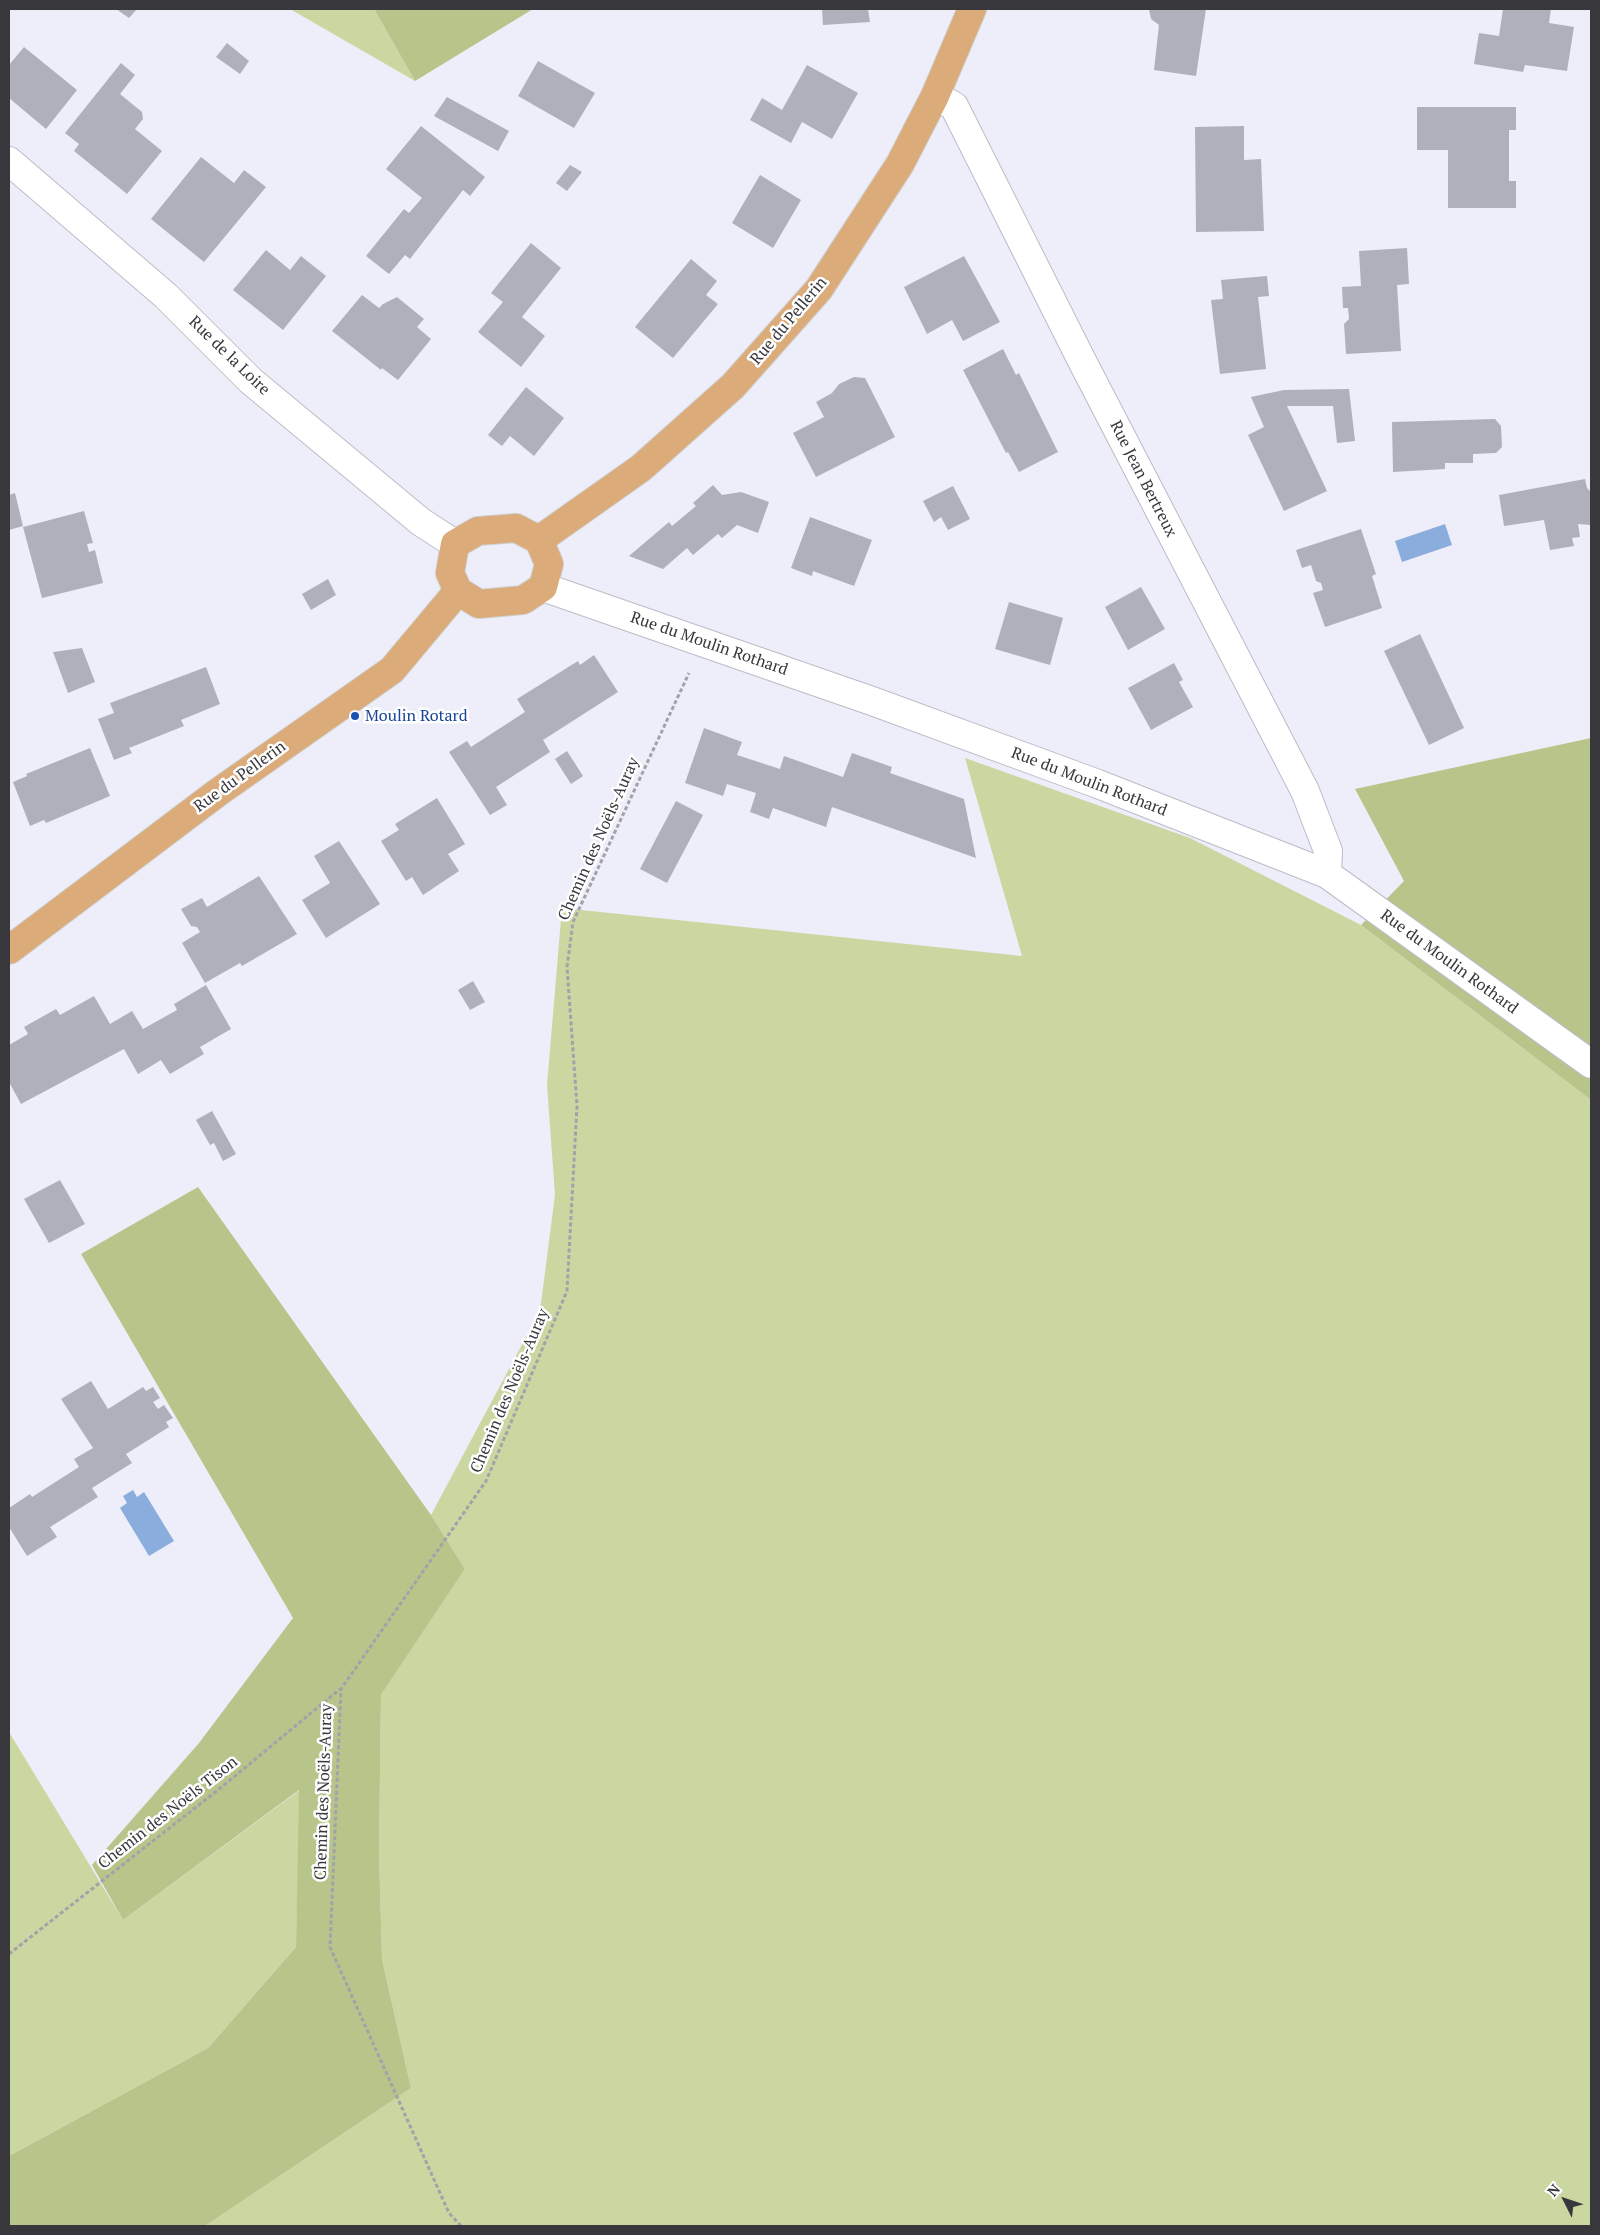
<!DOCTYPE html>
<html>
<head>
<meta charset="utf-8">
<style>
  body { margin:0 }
  #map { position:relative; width:1600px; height:2235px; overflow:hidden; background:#edeef9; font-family:"PT Serif",serif }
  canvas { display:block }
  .frame { position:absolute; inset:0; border:10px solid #37373c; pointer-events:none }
  .north { position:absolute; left:1540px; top:2175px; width:50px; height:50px; -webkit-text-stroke:4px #fff; paint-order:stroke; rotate:311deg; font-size:14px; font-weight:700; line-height:20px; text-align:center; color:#37373c }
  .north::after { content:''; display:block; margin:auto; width:18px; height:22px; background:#37373c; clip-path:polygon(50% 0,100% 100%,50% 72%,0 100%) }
</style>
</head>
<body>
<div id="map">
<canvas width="1600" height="2235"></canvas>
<div class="frame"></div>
<div class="north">N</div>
</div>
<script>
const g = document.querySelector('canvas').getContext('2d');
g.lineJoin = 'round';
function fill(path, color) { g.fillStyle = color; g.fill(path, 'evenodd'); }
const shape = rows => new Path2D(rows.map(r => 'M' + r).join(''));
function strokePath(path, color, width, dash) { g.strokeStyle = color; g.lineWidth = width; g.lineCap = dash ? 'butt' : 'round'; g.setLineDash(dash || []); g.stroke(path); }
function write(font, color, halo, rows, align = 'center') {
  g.font = font + ' "PT Serif",serif'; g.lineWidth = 5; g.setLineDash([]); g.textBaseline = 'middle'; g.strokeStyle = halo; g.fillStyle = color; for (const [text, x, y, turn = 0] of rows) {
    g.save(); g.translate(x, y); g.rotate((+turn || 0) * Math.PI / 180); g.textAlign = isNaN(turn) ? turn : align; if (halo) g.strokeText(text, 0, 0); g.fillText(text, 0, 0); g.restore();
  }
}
const green = shape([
  [290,9,374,9,415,81],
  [965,758,1190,838,1361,925,1591,1100,1591,2226,205,2226,411,2088,382,1959,379,1852,381,1695,465,1569,431,1515,540,1311,555,1195,547,1085,562,908,1022,956],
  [9,1732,123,1920,300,1790,296,1947,208,2048,9,2156]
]);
const forest = shape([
  [374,9,533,9,415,81],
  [1591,738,1591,1100,1361,925,1404,881,1355,789],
  [198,1187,431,1515,465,1569,381,1695,379,1852,382,1959,411,2088,205,2226,9,2226,9,2156,208,2048,296,1947,299,1790,123,1920,92,1865,199,1743,293,1618,81,1254]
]);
const water = shape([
  [1445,524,1452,545,1402,562,1395,541],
  [133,1490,137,1497,144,1492,174,1541,149,1556,120,1508,127,1503,123,1496]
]);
const building = shape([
  [116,9,137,9,129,18],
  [822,9,868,9,870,22,823,25],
  [1149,9,1206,9,1196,76,1154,70,1159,25,1151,19],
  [1503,9,1551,9,1549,23,1574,27,1567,71,1525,65,1523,72,1474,64,1479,33,1499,36],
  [227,43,249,61,240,74,216,57],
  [24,47,77,90,46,129,9,98,9,65],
  [538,61,595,93,574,128,518,96],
  [121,63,135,75,120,94,142,112,143,119,135,129,162,151,127,194,74,151,79,144,65,133],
  [807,65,858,93,832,139,802,122,791,143,750,120,762,98,782,110],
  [447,97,509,131,498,151,434,116],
  [1417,107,1516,107,1516,130,1509,130,1509,181,1516,181,1516,208,1448,208,1448,150,1417,150],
  [421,126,485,177,470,196,463,190,410,259,405,255,389,274,366,256,404,209,409,213,422,198,386,169],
  [1244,126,1244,160,1261,159,1264,231,1196,232,1195,127],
  [201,157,234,183,244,170,266,187,204,262,151,219],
  [570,165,582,172,567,191,556,183],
  [760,175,801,200,773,248,732,223],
  [531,243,561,268,522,317,545,336,521,367,478,332,503,302,491,293],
  [1407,248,1409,284,1397,285,1401,351,1346,354,1344,324,1349,319,1348,308,1343,308,1342,287,1361,286,1359,251],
  [266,250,290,270,301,256,326,276,283,330,233,290],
  [964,256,1000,322,963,341,952,320,927,334,904,287],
  [691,259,717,281,706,295,718,304,673,358,635,327],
  [1267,276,1269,296,1258,297,1266,369,1220,374,1211,300,1223,299,1221,280],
  [362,295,379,308,383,304,397,297,424,319,417,327,431,339,398,380,382,368,381,370,332,331],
  [1003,349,1016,375,1019,373,1058,452,1019,472,1008,452,1006,453,963,370],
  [854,377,865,378,895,437,816,477,793,433,824,417,816,402,832,393,839,384],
  [526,387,564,418,534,456,510,436,502,446,488,435],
  [1349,389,1355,441,1337,443,1333,406,1287,406,1327,491,1284,511,1248,435,1264,427,1251,397,1284,390],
  [1495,419,1501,426,1502,447,1496,453,1473,454,1473,463,1445,463,1445,469,1393,472,1392,422],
  [1585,479,1587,488,1591,492,1591,525,1578,524,1580,537,1572,538,1574,546,1550,550,1544,520,1504,526,1499,495],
  [713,485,722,495,741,492,769,502,758,533,737,525,722,538,718,534,693,555,687,548,663,569,629,556,669,522,672,526,696,506,693,503],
  [953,486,970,519,948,530,941,517,934,522,923,501],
  [15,493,23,526,9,530,9,495],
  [84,511,93,543,87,544,89,552,95,550,103,583,42,598,23,527],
  [810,517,872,540,854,586,813,571,812,576,791,568],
  [1361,529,1376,574,1372,576,1382,608,1325,627,1313,593,1323,590,1321,583,1316,581,1311,565,1302,568,1296,550],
  [328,579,336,595,311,610,302,594],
  [1141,587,1165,629,1128,650,1105,607],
  [1009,602,1063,618,1050,665,995,649],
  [1420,634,1464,728,1429,745,1384,651],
  [82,648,95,682,68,693,53,652],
  [594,655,618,692,543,740,550,752,496,787,507,805,490,815,449,752,467,741,471,747,525,712,517,699,578,661,580,665],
  [1174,663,1183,680,1179,682,1193,707,1151,730,1128,688],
  [206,667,220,704,181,720,184,726,129,748,132,753,114,760,98,719,114,713,110,703],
  [704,728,742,742,737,755,780,769,784,756,843,777,852,753,892,767,890,773,964,799,976,858,832,807,826,827,773,808,769,819,750,812,756,793,727,784,723,796,685,783],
  [90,748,110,796,46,823,44,820,30,826,13,782,27,776,26,774],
  [567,751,583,776,571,784,555,759],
  [437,798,465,844,448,854,459,871,423,895,412,877,406,881,381,841,399,830,395,824],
  [676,801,703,815,667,883,640,869],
  [339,841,380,904,326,938,302,900,330,883,314,856],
  [259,876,297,934,242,966,240,963,205,983,182,943,200,932,197,927,191,926,181,909,202,898,207,907],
  [473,981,485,1002,470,1010,458,990],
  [206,985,231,1029,200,1047,204,1054,170,1074,161,1060,138,1074,124,1049,21,1104,9,1082,9,1045,28,1034,24,1027,56,1009,60,1015,94,996,110,1024,132,1011,143,1029,177,1010,174,1004],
  [212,1111,236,1154,223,1161,214,1143,210,1145,196,1120],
  [60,1180,85,1224,49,1243,24,1199],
  [91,1381,108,1409,143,1387,146,1391,153,1387,160,1398,153,1402,158,1409,164,1405,173,1418,166,1422,169,1427,126,1454,132,1463,92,1488,98,1497,50,1527,57,1537,27,1556,9,1527,9,1508,30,1494,32,1497,79,1467,74,1459,93,1448,61,1399]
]);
const path = shape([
  [9,1954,223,1786,340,1689],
  [461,2226,449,2213,330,1947,341,1689,486,1481,567,1291,577,1106,567,967,573,922,689,673]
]);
const minor = shape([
  [935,96,954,106,1081,359,1305,791,1328,851,1327,874],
  [9,161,166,296,251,381,421,522,455,544],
  [543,587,872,701,1098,784,1327,874,1591,1064]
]);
const major = shape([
  [516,528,539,540,549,564,543,587,523,600,479,604,458,591,450,573,455,544,478,531,516,528],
  [539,540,641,468,733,386,819,289,900,164,935,96,972,9],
  [9,950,217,793,392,670,458,591]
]);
const markers = [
  [355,716,5,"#1a4fb4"]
];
const streetNames = [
  ["Rue du Pellerin",789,321,-50],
  ["Rue de la Loire",229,356,44],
  ["Rue Jean Bertreux",1143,479,63],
  ["Rue du Moulin Rothard",709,644,19],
  ["Rue du Pellerin",240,777,-36],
  ["Rue du Moulin Rothard",1089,782,21],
  ["Chemin des Noëls-Auray",599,839,-66],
  ["Rue du Moulin Rothard",1449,962,36],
  ["Chemin des Noëls-Auray",510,1391,-67],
  ["Chemin des Noëls-Auray",324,1792,-88],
  ["Chemin des Noëls Tison",168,1813,-38]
];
const transitNames = [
  ["Moulin Rotard",365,716]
];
fill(green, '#cbd7a1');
fill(forest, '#b8c58a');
fill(water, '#8badde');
fill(building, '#afb0bb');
strokePath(minor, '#bbbcc7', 30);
strokePath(major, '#cfcfd0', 30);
strokePath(path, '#a1a2aa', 3, [4, 2.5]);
strokePath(minor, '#fff', 28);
strokePath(major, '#dbac7a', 28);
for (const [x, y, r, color] of markers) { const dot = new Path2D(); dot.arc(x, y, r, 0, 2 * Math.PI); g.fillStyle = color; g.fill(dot); strokePath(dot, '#fff', 2); }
write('16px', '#37373c', '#fff', streetNames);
write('16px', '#164399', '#fff', transitNames, 'left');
</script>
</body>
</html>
